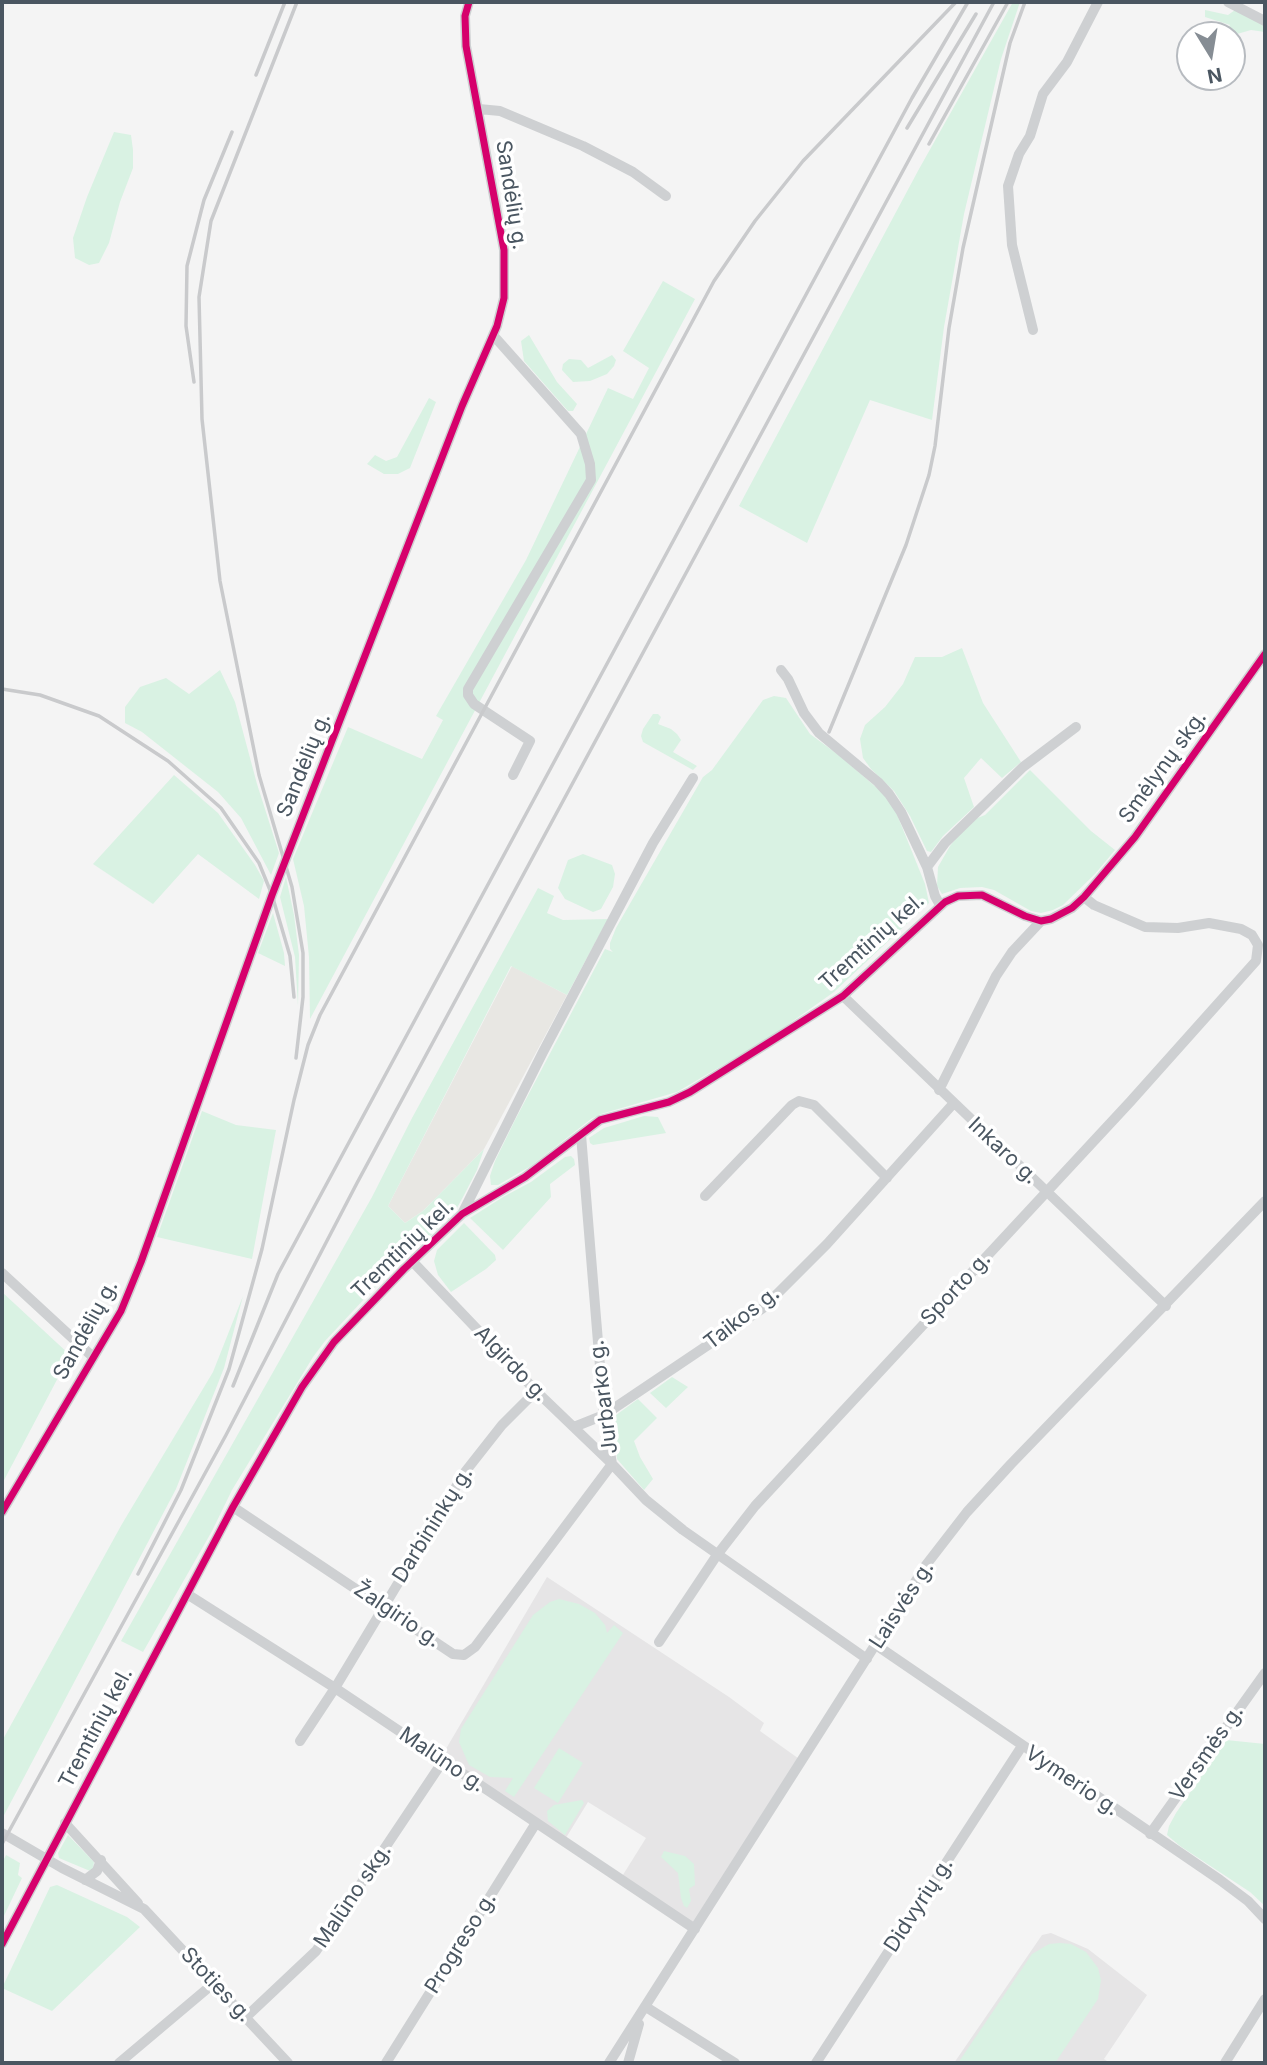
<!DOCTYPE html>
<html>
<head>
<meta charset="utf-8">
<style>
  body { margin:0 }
  #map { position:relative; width:1267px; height:2065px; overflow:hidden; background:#f4f4f4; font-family:Inter,sans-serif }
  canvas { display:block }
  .frame { position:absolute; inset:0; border:4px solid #4a5661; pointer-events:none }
  .north { position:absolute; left:1176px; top:21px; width:70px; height:70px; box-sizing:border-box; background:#fff; border:2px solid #b7bbc0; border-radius:50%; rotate:169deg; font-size:19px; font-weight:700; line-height:28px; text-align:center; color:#4a5661 }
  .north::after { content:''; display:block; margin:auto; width:24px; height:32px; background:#868d94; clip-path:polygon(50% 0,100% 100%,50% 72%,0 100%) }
</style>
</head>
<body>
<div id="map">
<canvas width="1267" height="2065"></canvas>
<div class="frame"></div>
<div class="north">N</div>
</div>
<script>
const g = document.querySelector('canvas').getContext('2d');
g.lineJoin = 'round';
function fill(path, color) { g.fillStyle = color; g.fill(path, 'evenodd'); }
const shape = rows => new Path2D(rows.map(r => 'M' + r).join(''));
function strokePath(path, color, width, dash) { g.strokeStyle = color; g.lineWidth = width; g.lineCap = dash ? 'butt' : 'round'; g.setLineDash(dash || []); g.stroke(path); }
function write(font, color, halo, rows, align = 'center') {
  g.font = font + ' Inter,sans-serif'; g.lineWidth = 7; g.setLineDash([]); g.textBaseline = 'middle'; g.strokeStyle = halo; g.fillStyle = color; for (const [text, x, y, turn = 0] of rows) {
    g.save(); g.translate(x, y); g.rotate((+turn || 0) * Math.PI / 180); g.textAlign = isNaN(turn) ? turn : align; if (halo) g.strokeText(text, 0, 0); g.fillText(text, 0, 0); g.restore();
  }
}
const commercial = shape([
  [512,966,567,995,484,1149,423,1211,405,1223,388,1206]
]);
const education = shape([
  [547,1577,729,1697,764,1723,760,1731,802,1761,695,1929,621,1878,646,1838,588,1802,564,1841,440,1759],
  [1051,1933,1088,1949,1147,1995,1104,2059,1110,2063,954,2063,1042,1935]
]);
const green = shape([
  [1013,2,1020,2,1001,59,964,214,944,327,932,420,870,400,807,543,739,506,919,169],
  [1242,5,1265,16,1265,32,1251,30,1237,34,1232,40,1232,35,1223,35,1230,25,1205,17,1205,10,1228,15],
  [114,132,131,135,133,150,133,168,120,202,109,243,99,263,89,265,75,258,73,238,87,197],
  [663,281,695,299,310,1019,309,957,304,906,293,859,348,727,422,759,443,720,436,716,526,560,608,388,633,399,649,368,623,351],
  [529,335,557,382,577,404,573,411,568,411,524,361,521,341],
  [612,355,616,360,614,366,607,374,590,381,573,382,562,370,563,364,569,359,581,360,588,368],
  [429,398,436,402,410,468,398,474,384,474,367,464,375,455,386,461,397,457],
  [962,648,983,703,1021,762,1002,778,981,758,964,778,974,807,943,836,931,852,927,851,910,816,894,791,871,769,863,758,860,739,865,725,885,707,903,684,915,657,942,657],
  [220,670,235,702,257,784,279,853,271,875,241,818,218,792,142,732,125,723,125,707,140,687,166,678,189,694],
  [774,696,786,698,810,734,840,756,884,794,896,812,925,884,929,903,834,992,766,1040,677,1092,601,1114,591,1119,531,1166,498,1185,491,1185,490,1176,495,1161,515,1120,605,949,613,952,610,949,610,943,616,928,703,777,712,770,763,700],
  [653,714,658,714,661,717,658,724,671,729,677,734,681,740,673,752,697,766,693,770,643,742,641,736,643,729],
  [1030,770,1091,831,1115,850,1095,874,1063,905,1053,910,1041,913,1031,911,994,890,982,887,960,888,942,894,937,886,938,867,950,846,963,829,975,819,985,815],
  [174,775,218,813,255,865,264,881,259,899,198,854,153,904,93,864],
  [583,854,612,865,615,874,613,887,601,909,593,912,565,899,558,888,568,860],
  [286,877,294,915,299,955,298,1006,295,957,280,897],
  [538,888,554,896,547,913,563,920,608,919,567,995,511,966,388,1206,405,1223,423,1211,484,1149,477,1170,463,1197,453,1215,380,1282,325,1341,313,1357,232,1490,212,1531,143,1652,121,1641,372,1197,412,1118],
  [273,913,284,953,285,966,258,953],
  [202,1111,236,1125,276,1130,252,1259,157,1237],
  [644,1116,658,1117,666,1133,593,1145,590,1143,589,1138,604,1128],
  [571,1156,574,1159,575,1165,550,1184,551,1197,503,1250,470,1218,503,1197,531,1182,565,1157],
  [464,1223,495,1255,496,1260,486,1269,451,1292,438,1275,434,1261,437,1250],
  [2,1292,70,1355,2,1484],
  [243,1296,224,1368,176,1489,2,1819,2,1741,122,1524,213,1372],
  [672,1377,688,1387,666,1408,650,1393],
  [638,1399,657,1418,634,1441,640,1457,653,1479,644,1490,617,1459,612,1418],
  [559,1599,579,1604,595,1613,605,1625,607,1633,614,1625,623,1633,514,1797,505,1791,513,1778,490,1777,469,1765,459,1742,461,1729,533,1615,550,1602],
  [1226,1740,1265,1744,1265,1906,1250,1892,1180,1846,1167,1835,1169,1826,1176,1813],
  [559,1748,583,1763,558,1803,534,1788],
  [582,1800,584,1803,565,1835,548,1821,547,1811,554,1805],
  [68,1835,94,1862,93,1869,90,1871,59,1858,58,1853],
  [664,1851,685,1856,694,1864,695,1885,689,1889,691,1901,687,1908,684,1906,681,1898,678,1873,661,1857],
  [6,1855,20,1863,18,1875,22,1878,2,1920,2,1863],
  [57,1885,127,1917,140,1927,52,2011,2,1988,50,1887],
  [1060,1943,1071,1944,1086,1952,1098,1968,1101,1980,1098,1999,1055,2063,958,2063,1032,1954,1049,1944]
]);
const street = shape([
  [1228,2,1265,21],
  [479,109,500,111,583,146,633,172,666,196],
  [1033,330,1012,245,1008,186,1019,154,1030,136,1043,94,1067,62,1098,2],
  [493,335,581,434,590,464,591,480,468,689,468,695,474,704,530,741,513,775],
  [781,670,788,679,804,713,819,733,878,782,889,794,901,812,927,867],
  [940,905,935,896,927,867,945,843,1023,767,1076,727],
  [843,996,1166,1306],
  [939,1090,996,976,1012,952,1041,921],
  [581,1135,604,1415,612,1464,646,1500,683,1530,867,1659],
  [705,1196,792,1105,799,1101,814,1105,887,1178],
  [463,1212,543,1052,653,843,693,778],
  [2,1273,93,1357],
  [574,1427,604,1415,763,1308,827,1244,953,1104],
  [233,1507,453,1654,464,1655,475,1647,612,1464,536,1391,412,1261],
  [2,1512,121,1311,141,1262,272,895,462,406,497,326,504,298,504,250,466,46,465,16,469,2],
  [187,1594,335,1688,695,1929],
  [659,1642,717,1555,755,1506,1130,1102,1256,961,1258,945,1252,935,1241,929,1209,923,1178,928,1145,927,1094,905,1084,897],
  [876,1645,1220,1880,1248,1901,1265,1919],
  [300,1741,335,1688,465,1472,502,1425,536,1391],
  [65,1823,138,1903],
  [2,1833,62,1868,144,1909,288,2063],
  [1150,1834,1265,1673],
  [85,1880,97,1871,101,1860],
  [2,1944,233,1507,302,1387,334,1342,404,1269,462,1214,525,1177,600,1120,669,1102,690,1092,843,996,945,902,958,896,982,895,1025,916,1041,921,1051,919,1072,908,1084,897,1135,837,1265,654],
  [646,2007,735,2063],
  [246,2017,316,1951,443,1761],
  [119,2063,214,1983],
  [386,2063,536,1823],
  [609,2063,926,1565,967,1512,1011,1464,1265,1201],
  [628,2063,639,2024],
  [816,2063,1022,1746],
  [1225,2063,1265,1999]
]);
const rail = shape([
  [256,75,285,2],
  [907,128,976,14],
  [929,144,1008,2],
  [194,382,186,326,187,266,204,200,232,132],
  [2,689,40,695,99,716,168,761,221,808,259,863,272,895,290,956,294,997],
  [829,732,906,545,929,475,935,446,949,328,963,248,1010,43,1025,2],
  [296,1058,303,997,303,953,292,887,259,775,220,581,202,419,199,297,211,221,297,2],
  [233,1386,278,1274,912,98,968,2],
  [138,1574,181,1490,229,1369,262,1249,294,1100,308,1045,320,1015,714,281,755,221,803,161,956,2],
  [2,1844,226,1435,357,1183,994,2]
]);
const cycleway = shape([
  [2,1512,121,1311,141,1262,272,895,462,406,497,326,504,298,504,250,466,46,465,16,469,2],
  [2,1944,233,1507,302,1387,334,1342,404,1269,462,1214,525,1177,600,1120,669,1102,690,1092,843,996,945,902,958,896,982,895,1025,916,1041,921,1051,919,1072,908,1084,897,1135,837,1265,654]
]);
const streetNames = [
  ["Sandėlių g.",511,195,81],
  ["Sandėlių g.",304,765,-68],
  ["Smėlynų skg.",1163,767,-54],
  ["Tremtinių kel.",872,942,-42],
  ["Inkaro g.",1003,1151,43],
  ["Tremtinių kel.",403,1249,-44],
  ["Sporto g.",956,1289,-47],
  ["Taikos g.",742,1318,-38],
  ["Sandėlių g.",86,1330,-61],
  ["Algirdo g.",511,1364,46],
  ["Jurbarko g.",604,1397,-97],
  ["Darbininkų g.",433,1525,-58],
  ["Laisvės g.",902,1605,-57],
  ["Žalgirio g.",397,1615,34],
  ["Tremtinių kel.",96,1728,-62],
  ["Versmės g.",1207,1753,-55],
  ["Malūno g.",442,1760,34],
  ["Vymerio g.",1072,1781,34],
  ["Malūno skg.",353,1896,-56],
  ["Didvyrių g.",919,1905,-57],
  ["Progreso g.",461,1943,-58],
  ["Stoties g.",216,1985,47]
];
fill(commercial, '#e8e7e3');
fill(education, '#e6e5e6');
fill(green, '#d9f2e3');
strokePath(street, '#ced0d2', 10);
strokePath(rail, '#c9cacc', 3.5);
strokePath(cycleway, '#d6006c', 7);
write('21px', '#4a5661', '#fff', streetNames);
</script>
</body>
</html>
